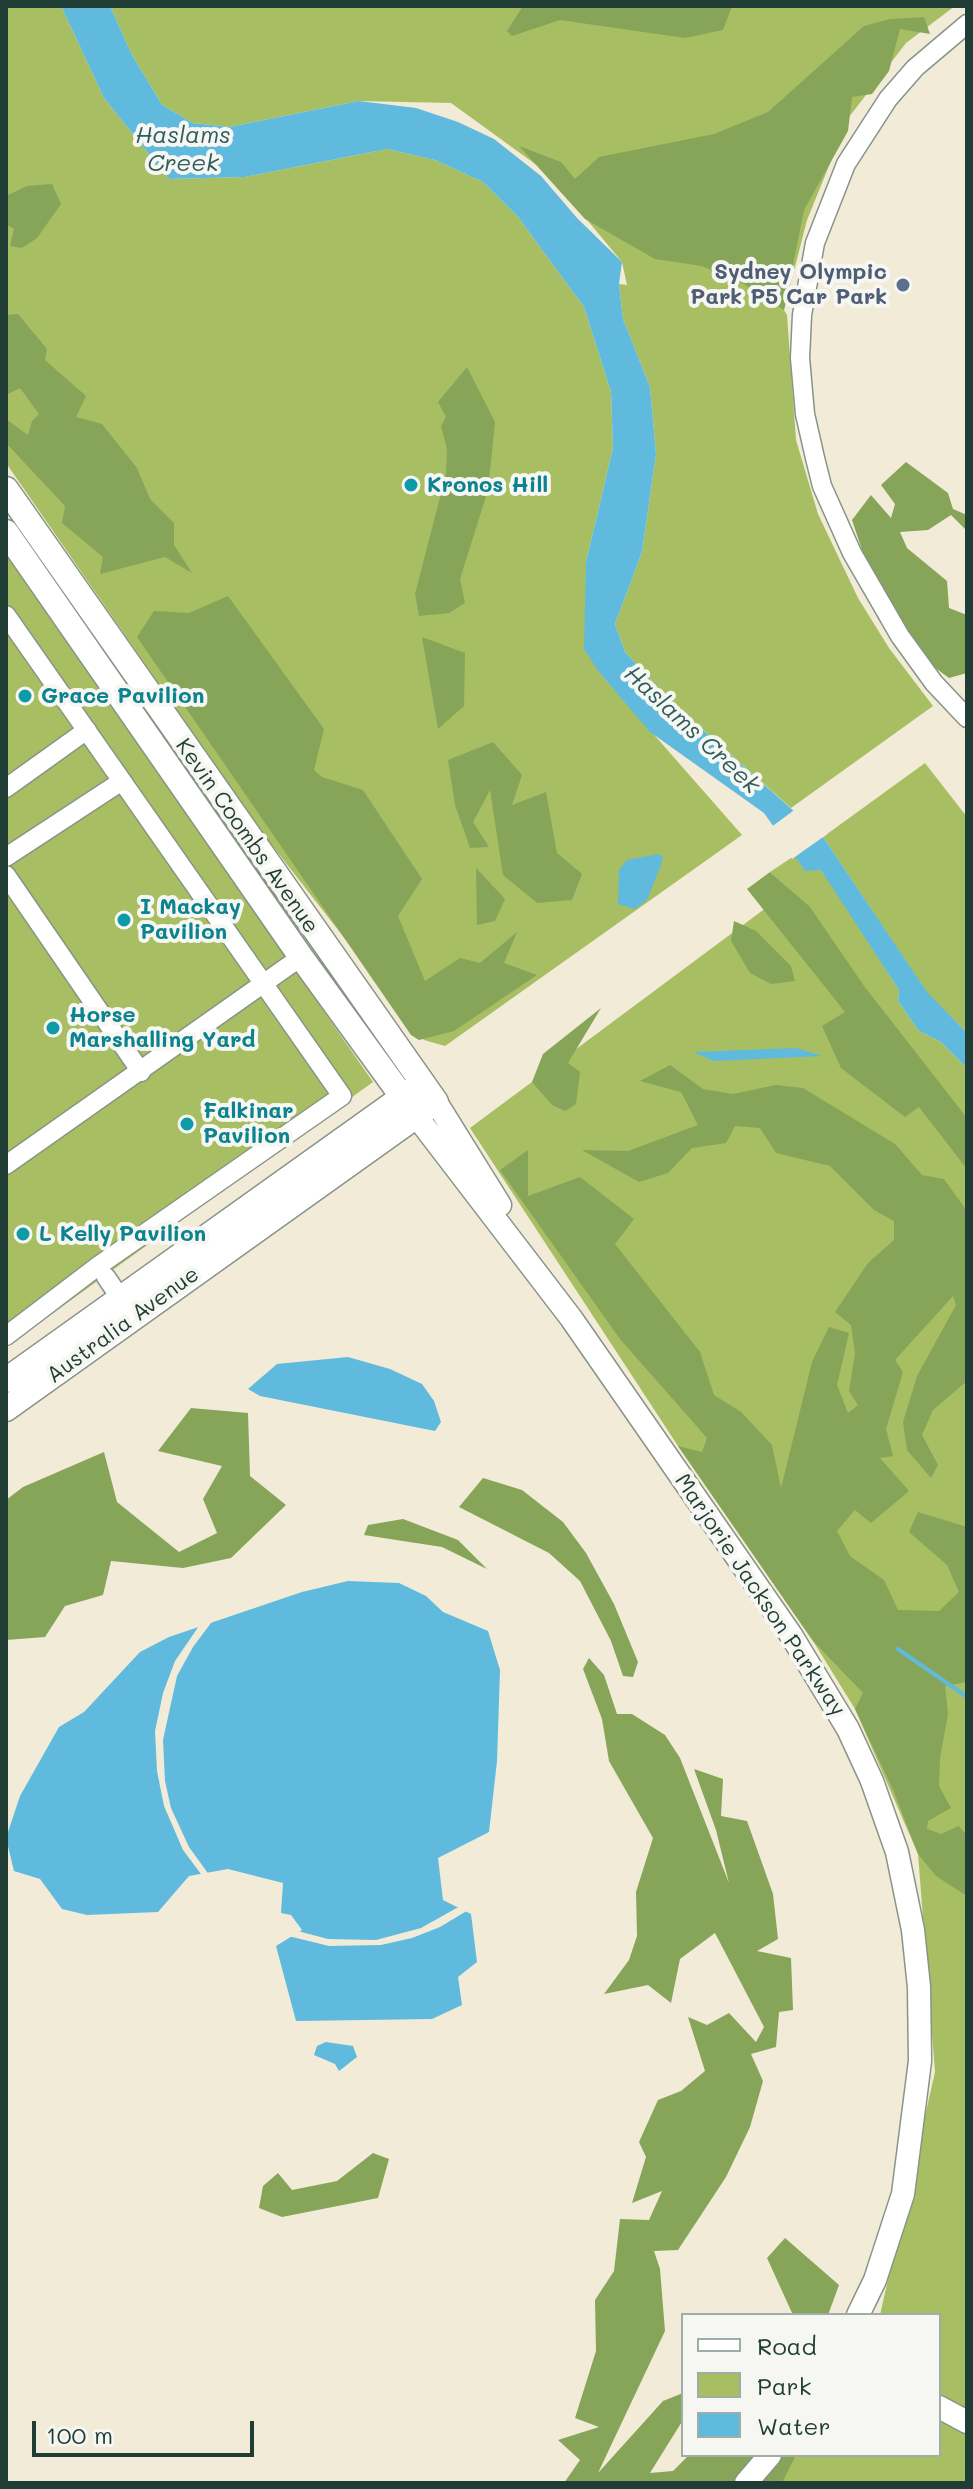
<!DOCTYPE html>
<html>
<head>
<meta charset="utf-8">
<style>
  body { margin:0 }
  #map { position:relative; width:973px; height:2489px; overflow:hidden; background:#f1ebd8; font-family:Mali,sans-serif }
  canvas { display:block }
  .frame { position:absolute; inset:0; border:8px solid #1f3d34; pointer-events:none }
  .legend { position:absolute; left:681px; top:2313px; width:260px; height:144px; box-sizing:border-box; background:#f6f6f2; border:2px solid #a0aca6; margin:0; padding:10px 14px; list-style:none; font-size:24px; color:#1f3d34 }
  .legend li { display:flex; align-items:center; gap:16px; height:40px }
  .legend b { width:40px; border:2px solid #a0aca6 }
  .scale { position:absolute; left:32px; top:2421px; width:222px; height:36px; box-sizing:border-box; border:4px solid #1f3d34; border-top:0; padding-left:10px; font-size:24px; line-height:28px; white-space:nowrap; color:#1f3d34; -webkit-text-stroke:6px #f6f6f2; paint-order:stroke }
</style>
</head>
<body>
<div id="map">
<canvas width="973" height="2489"></canvas>
<div class="frame"></div>
<ul class="legend">
<li><b style="height:10px;background:#fff"></b>Road</li>
<li><b style="height:22px;background:#a8be62"></b>Park</li>
<li><b style="height:22px;background:#5fbadd"></b>Water</li>
</ul>
<div class="scale">100 m</div>
</div>
<script>
const g = document.querySelector('canvas').getContext('2d');
g.lineJoin = 'round';
function fill(path, color) { g.fillStyle = color; g.fill(path, 'evenodd'); }
const shape = rows => new Path2D(rows.map(r => 'M' + r).join(''));
function strokePath(path, color, width, dash) { g.strokeStyle = color; g.lineWidth = width; g.lineCap = dash ? 'butt' : 'round'; g.setLineDash(dash || []); g.stroke(path); }
function write(font, color, halo, rows, align = 'center') {
  g.font = font + ' Mali,sans-serif'; g.lineWidth = 8; g.setLineDash([]); g.textBaseline = 'middle'; g.strokeStyle = halo; g.fillStyle = color; for (const [text, x, y, turn = 0] of rows) {
    g.save(); g.translate(x, y); g.rotate((+turn || 0) * Math.PI / 180); g.textAlign = isNaN(turn) ? turn : align; if (halo) g.strokeText(text, 0, 0); g.fillText(text, 0, 0); g.restore();
  }
}
const green = shape([
  [6,6,61,6,104,98,169,179,245,177,387,149,435,160,483,182,518,217,584,307,611,392,613,448,586,562,599,672,742,835,445,1046,424,1040,257,826,6,463],
  [110,6,955,6,906,43,849,117,807,220,784,310,787,315,796,440,818,514,858,598,889,648,933,706,791,808,670,701,625,652,615,624,642,552,656,454,650,387,623,319,619,284,627,285,622,262,549,174,451,103,359,101,229,127,193,123,162,105,131,53],
  [6,554,373,1082,6,1347],
  [925,763,967,817,967,1033,927,993,823,837],
  [794,856,821,870,832,884,899,990,898,1001,919,1031,941,1042,967,1068,967,2483,760,2483,786,2455,939,2455,939,2315,880,2315,935,2072,918,1854,855,1709,813,1641,678,1446,470,1128,790,890,770,872]
]);
const forest = shape([
  [523,6,732,6,723,30,685,38,560,20,512,36,507,31],
  [924,17,930,34,900,29,889,71,872,94,852,97,848,131,804,210,784,310,744,284,702,266,655,259,585,219,519,146,561,162,575,179,599,157,714,134,768,112,864,26,890,19],
  [52,184,61,204,37,238,22,248,10,246,14,229,6,224,6,196,27,186],
  [18,314,47,349,45,360,86,396,76,417,102,424,137,468,150,499,174,523,174,545,192,573,165,557,100,574,103,557,62,523,65,506,6,443,6,419,28,435,32,421,39,414,20,388,6,395,6,315],
  [467,367,495,422,488,490,460,579,465,603,449,613,419,616,415,594,446,474,447,449,441,426,446,417,438,402],
  [906,462,948,493,953,509,967,515,967,531,951,515,928,530,900,532,907,548,947,581,949,608,967,615,967,673,949,678,922,658,865,559,852,520,871,495,891,518,895,504,881,485],
  [228,596,324,729,314,770,322,777,363,790,422,879,398,916,425,981,460,958,480,963,517,932,504,963,537,975,454,1031,419,1040,411,1035,137,637,154,611,189,613],
  [422,637,465,653,464,706,438,729],
  [493,742,522,775,512,805,546,792,557,853,582,874,572,900,537,903,503,875,490,790,473,822,489,847,470,848,455,805,448,760],
  [476,868,505,899,495,921,477,925],
  [770,872,810,907,864,986,967,1118,967,1169,919,1107,905,1117,841,1068,822,1026,845,1012,747,889],
  [734,921,756,931,791,966,795,981,771,984,750,973,731,941],
  [601,1008,568,1063,580,1072,576,1104,565,1111,552,1105,532,1082,543,1054],
  [670,1065,703,1089,733,1094,776,1085,803,1088,895,1144,922,1175,944,1179,967,1211,967,1381,933,1410,922,1435,938,1465,931,1478,907,1450,903,1422,917,1376,956,1305,953,1296,895,1360,903,1372,886,1429,893,1456,880,1458,909,1491,871,1523,855,1510,837,1531,850,1556,884,1580,898,1610,939,1611,959,1592,947,1565,909,1532,918,1512,967,1527,967,1682,945,1686,948,1714,940,1758,939,1786,951,1808,928,1821,927,1829,941,1834,959,1826,967,1836,967,1896,936,1876,918,1854,894,1792,855,1709,863,1693,813,1641,678,1446,702,1452,707,1438,620,1339,500,1170,528,1150,528,1196,580,1177,634,1219,615,1244,700,1352,714,1395,741,1412,772,1445,781,1488,812,1362,829,1327,849,1333,837,1385,848,1413,858,1405,849,1391,855,1353,851,1325,835,1312,868,1263,894,1240,894,1221,874,1210,830,1166,776,1153,760,1128,735,1126,726,1143,692,1148,668,1173,639,1182,582,1150,628,1151,698,1125,681,1092,640,1081],
  [191,1408,248,1413,250,1476,286,1505,231,1558,183,1568,111,1561,103,1595,65,1606,45,1637,6,1640,6,1500,23,1487,104,1452,117,1502,179,1552,217,1533,203,1499,222,1466,158,1451],
  [483,1478,522,1490,563,1522,586,1553,614,1604,638,1662,633,1677,623,1676,611,1641,580,1581,549,1553,459,1507],
  [403,1519,458,1540,487,1569,442,1547,364,1535,368,1525],
  [589,1658,604,1675,617,1714,632,1714,665,1735,680,1758,729,1883,716,1830,694,1769,723,1779,721,1816,747,1821,773,1894,778,1939,757,1951,791,1958,793,2010,779,2012,776,2047,751,2054,763,2081,750,2127,726,2177,678,2250,654,2251,660,2269,665,2331,598,2473,663,2401,683,2393,683,2420,650,2473,673,2471,689,2455,796,2455,782,2483,564,2483,580,2460,558,2440,599,2427,575,2418,596,2351,595,2300,614,2271,620,2219,649,2220,662,2191,632,2203,646,2157,639,2142,658,2100,681,2091,705,2071,688,2017,707,2025,729,2013,756,2042,764,2027,715,1933,680,1959,671,2003,648,1985,604,1994,629,1960,637,1936,636,1892,653,1838,609,1761,602,1719,583,1669],
  [373,2153,389,2159,378,2198,282,2217,259,2208,263,2186,278,2173,292,2190,337,2181],
  [785,2238,839,2285,828,2315,793,2315,767,2258]
]);
const water = shape([
  [61,6,110,6,131,53,162,105,193,123,229,127,359,101,416,108,458,122,494,139,541,176,577,218,622,262,619,284,623,319,650,387,656,454,642,552,615,624,625,652,670,701,823,837,927,992,967,1033,967,1068,941,1042,919,1031,898,1001,899,990,821,870,805,871,764,813,650,732,599,672,584,649,586,562,613,448,611,392,584,307,518,217,483,182,435,160,387,149,245,177,169,179,104,98],
  [659,854,663,857,661,865,647,900,635,909,618,904,619,870,627,860],
  [796,1048,822,1056,714,1061,693,1052],
  [348,1357,390,1369,422,1384,434,1401,441,1422,435,1431,260,1396,248,1389,277,1364],
  [348,1581,399,1583,426,1596,443,1612,488,1631,500,1670,497,1761,489,1832,438,1858,443,1900,471,1914,477,1962,458,1977,462,2005,432,2019,296,2021,276,1946,302,1930,291,1915,281,1913,283,1883,228,1869,189,1876,158,1912,87,1915,62,1909,40,1879,14,1871,6,1838,20,1796,59,1727,84,1712,140,1652,169,1637,302,1592],
  [326,2042,353,2046,357,2057,339,2071,335,2064,314,2055,317,2046]
]);
const pier = shape([
  [797,808,826,835,792,859,770,828],
  [214,1619,193,1647,177,1676,163,1740,165,1781,171,1808,189,1847,210,1876,204,1878,183,1850,164,1806,157,1771,155,1731,163,1693,175,1661,201,1623],
  [462,1905,470,1909,440,1927,412,1938,381,1945,329,1946,284,1935,294,1930,328,1939,376,1940,421,1928]
]);
const stream = shape([
  [898,1649,967,1697]
]);
const minor = shape([
  [967,24,915,68,888,99,846,164,815,243,802,315,800,358,805,414,815,458,822,486,852,553,900,636,934,683,967,718],
  [6,615,342,1096,98,1266,6,1336],
  [6,788,87,730],
  [6,857,122,781],
  [6,875,141,1072],
  [6,1165,301,957],
  [106,1277,127,1308]
]);
const tertiary = shape([
  [436,1102,500,1205],
  [417,1117,571,1318,791,1635,848,1729,872,1781,897,1852,913,1930,919,1987,920,2061,903,2194,875,2280,858,2315],
  [939,2407,967,2422],
  [746,2483,770,2455]
]);
const secondary = shape([
  [6,489,436,1102,6,1409],
  [6,532,301,957,417,1117],
  [6,1380,415,1088]
]);
const markers = [
  [903,285,8,"#5c6f8a"],
  [411,485,8,"#0f9aa8"],
  [25,696,8,"#0f9aa8"],
  [124,920,8,"#0f9aa8"],
  [53,1028,8,"#0f9aa8"],
  [187,1124,8,"#0f9aa8"],
  [23,1234,8,"#0f9aa8"]
];
const serviceNames = [
  ["Sydney Olympic",887,272],
  ["Park P5 Car Park",887,297]
];
const cultureNames = [
  ["Kronos Hill",427,485],
  ["Grace Pavilion",41,696],
  ["I Mackay",140,907],
  ["Pavilion",140,932],
  ["Horse",69,1015],
  ["Marshalling Yard",69,1040],
  ["Falkinar",203,1111],
  ["Pavilion",203,1136],
  ["L Kelly Pavilion",39,1234]
];
const streetNames = [
  ["Kevin Coombs Avenue",247,836,55],
  ["Australia Avenue",123,1325,-36],
  ["Marjorie Jackson Parkway",760,1595,56]
];
const waterNames = [
  ["Haslams",183,136],
  ["Creek",183,164],
  ["Haslams Creek",692,730,43]
];
fill(green, '#a8be62');
fill(forest, '#86a558');
fill(water, '#5fbadd');
fill(pier, '#f1ebd8');
strokePath(stream, '#5fbadd', 4);
strokePath(minor, '#889486', 21);
strokePath(tertiary, '#889486', 25);
strokePath(secondary, '#889486', 27);
strokePath(minor, '#fff', 18);
strokePath(tertiary, '#fff', 22);
strokePath(secondary, '#fff', 24);
for (const [x, y, r, color] of markers) { const dot = new Path2D(); dot.arc(x, y, r, 0, 2 * Math.PI); g.fillStyle = color; g.fill(dot); strokePath(dot, '#f6f6f2', 3); }
write('bold 22px', '#4e5e75', '#f6f6f2', serviceNames, 'right');
write('bold 22px', '#0d838f', '#f6f6f2', cultureNames, 'left');
write('22px', '#1f3d34', '#f6f6f2', streetNames);
write('italic 24px', '#2f5c5e', '#f6f6f2', waterNames);
</script>
</body>
</html>
